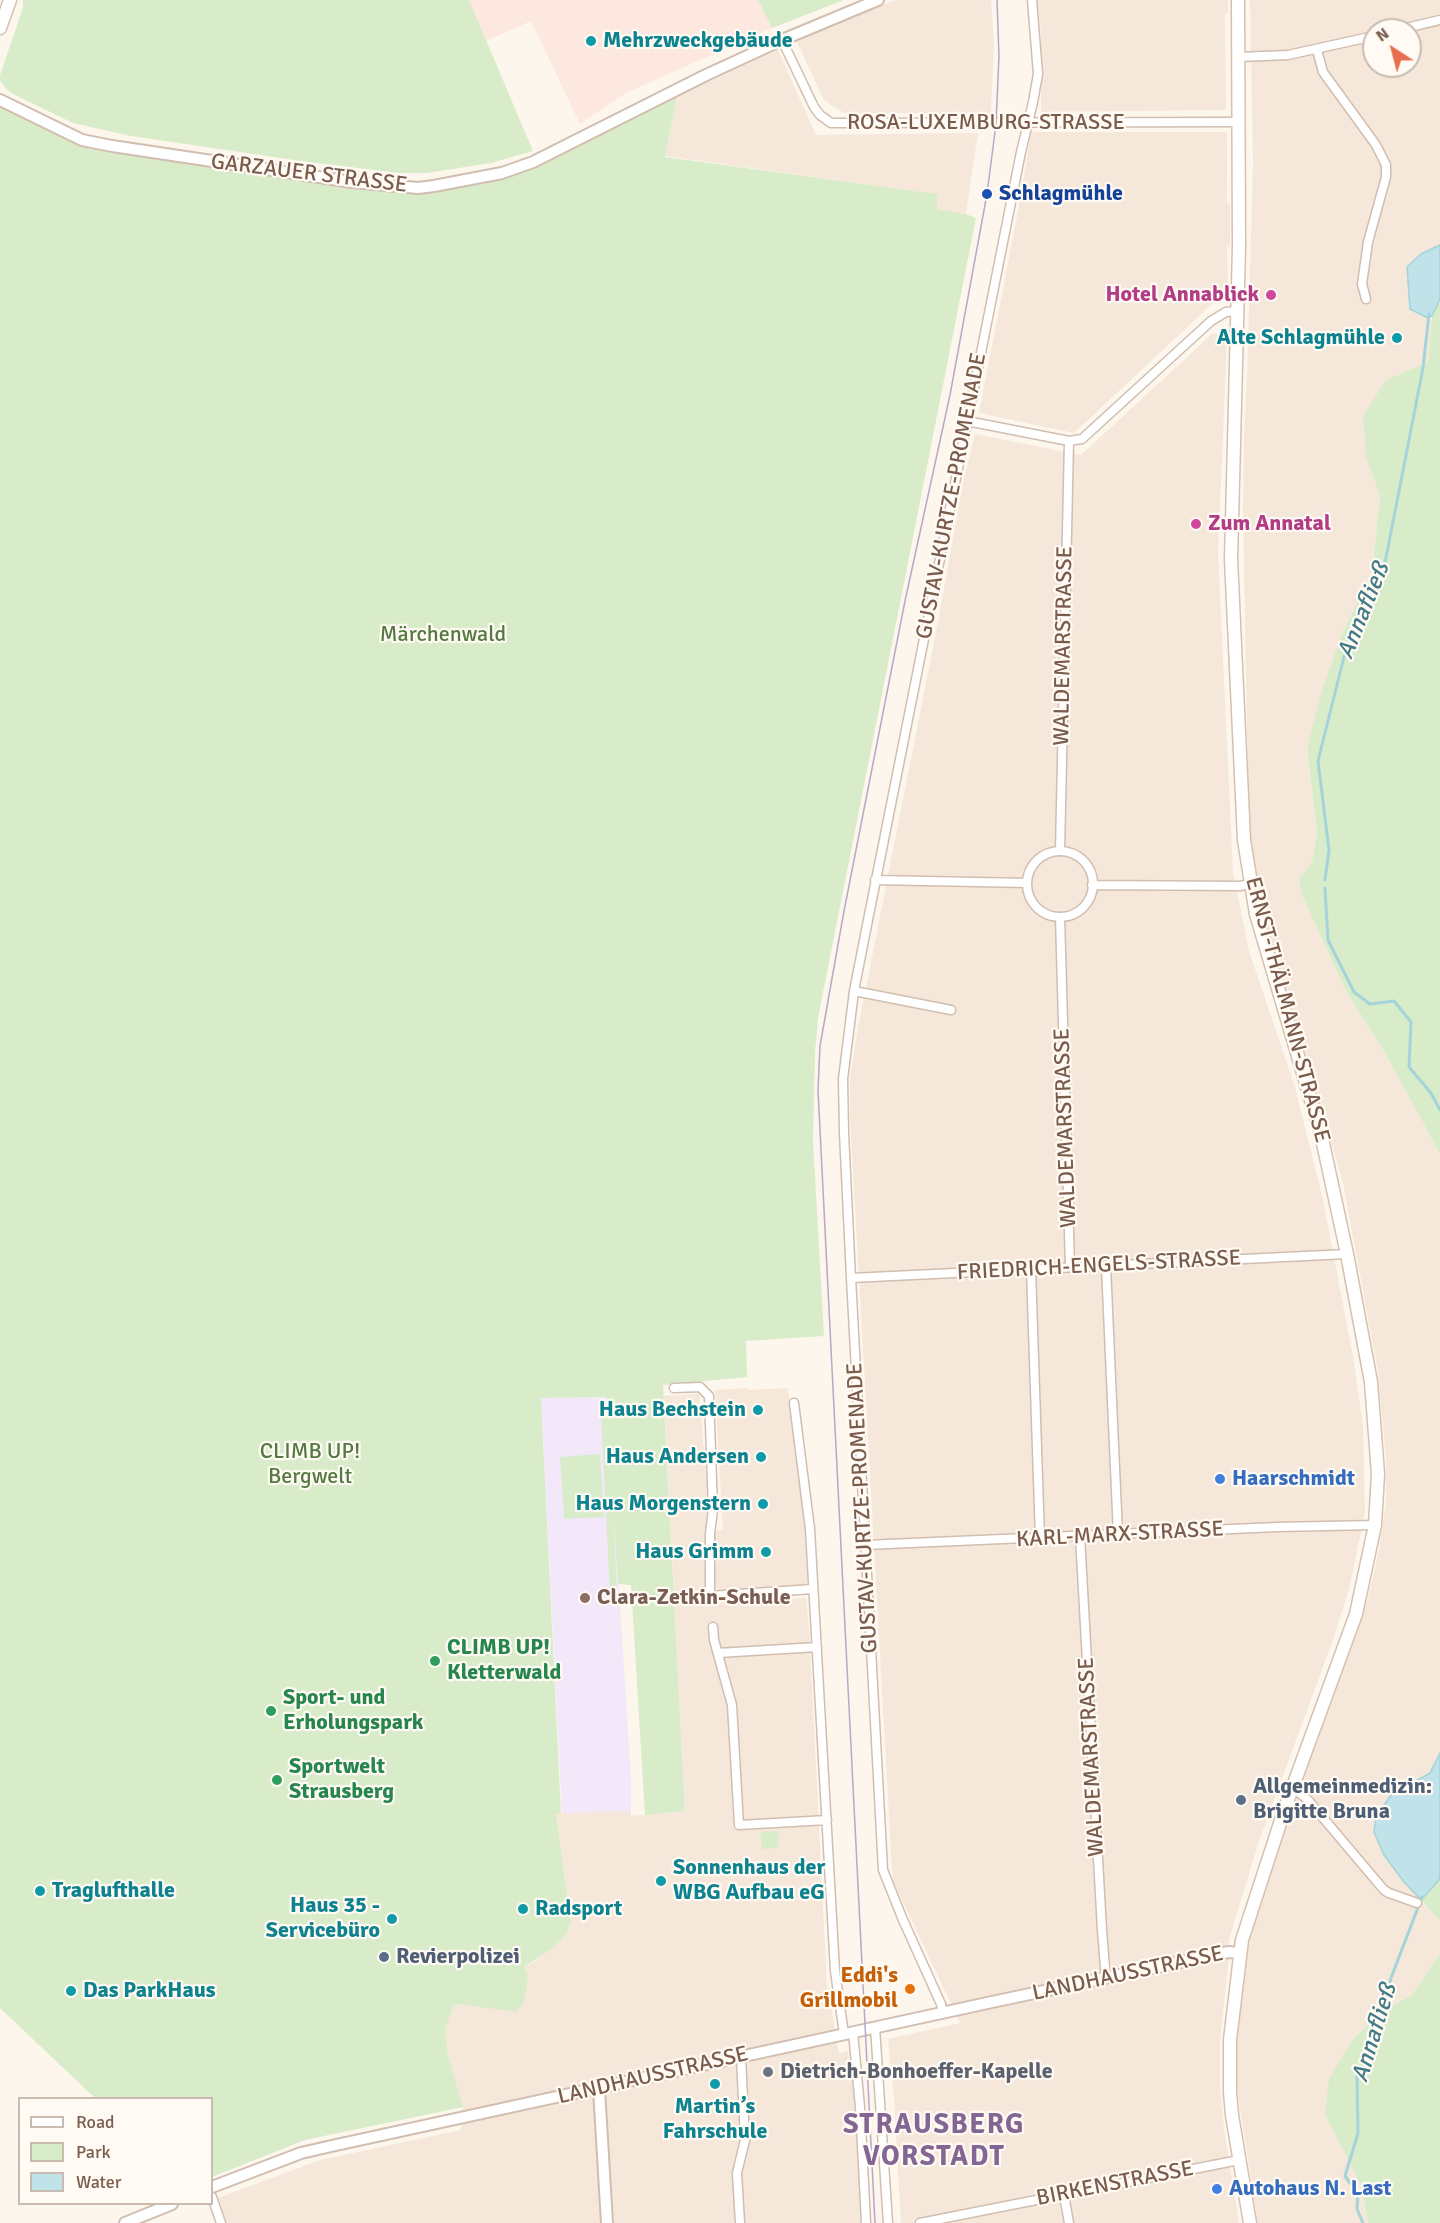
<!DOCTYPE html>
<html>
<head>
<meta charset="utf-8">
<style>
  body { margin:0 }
  #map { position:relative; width:1440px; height:2223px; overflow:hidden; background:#fdf6ec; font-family:Signika,sans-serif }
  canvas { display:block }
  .legend { position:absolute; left:18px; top:2097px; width:195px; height:108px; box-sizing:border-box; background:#fffaf3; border:2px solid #cabbb1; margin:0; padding:8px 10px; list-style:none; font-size:18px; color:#7a5c4d }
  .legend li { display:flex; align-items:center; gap:12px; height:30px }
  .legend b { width:30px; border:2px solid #cabbb1 }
  .north { position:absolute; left:1362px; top:18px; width:60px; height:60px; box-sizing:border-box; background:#fffaf3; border:2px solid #cabbb1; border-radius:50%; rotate:324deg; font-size:16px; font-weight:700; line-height:24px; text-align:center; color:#7a5c4d }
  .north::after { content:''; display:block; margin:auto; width:21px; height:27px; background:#e76f51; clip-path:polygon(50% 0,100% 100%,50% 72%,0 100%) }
</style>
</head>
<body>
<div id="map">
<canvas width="1440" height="2223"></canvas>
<ul class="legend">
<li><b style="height:8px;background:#fff"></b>Road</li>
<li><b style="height:16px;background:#d8ecc9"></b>Park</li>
<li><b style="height:16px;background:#bfe3e8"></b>Water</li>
</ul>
<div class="north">N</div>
</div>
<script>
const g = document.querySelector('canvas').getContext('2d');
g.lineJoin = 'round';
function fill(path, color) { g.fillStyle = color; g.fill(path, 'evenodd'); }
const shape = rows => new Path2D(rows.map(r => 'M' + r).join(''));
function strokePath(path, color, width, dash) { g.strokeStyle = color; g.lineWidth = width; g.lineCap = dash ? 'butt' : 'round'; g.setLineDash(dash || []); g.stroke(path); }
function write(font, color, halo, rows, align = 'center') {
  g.font = font + ' Signika,sans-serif'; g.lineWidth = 4.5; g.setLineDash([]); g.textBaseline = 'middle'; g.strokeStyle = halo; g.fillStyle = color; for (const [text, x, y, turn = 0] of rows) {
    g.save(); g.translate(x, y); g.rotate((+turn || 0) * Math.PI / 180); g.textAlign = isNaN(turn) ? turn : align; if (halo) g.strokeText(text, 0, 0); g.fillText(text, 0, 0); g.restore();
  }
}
const residential = shape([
  [896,0,991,0,994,42,991,113,844,113,824,100,797,42,856,14],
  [1037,0,1228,0,1228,13,1225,14,1226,110,1041,112,1041,33],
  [1250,0,1440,0,1440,245,1410,309,1432,320,1428,362,1386,380,1366,457,1380,496,1372,572,1342,634,1307,748,1317,834,1312,862,1299,878,1301,893,1346,991,1385,1053,1440,1154,1440,1753,1431,1773,1391,1795,1404,1882,1440,1921,1440,1954,1412,1995,1379,2013,1325,2115,1360,2183,1368,2223,1258,2223,1237,2089,1237,2040,1246,1962,1254,1914,1368,1599,1379,1549,1386,1504,1386,1460,1378,1372,1343,1183,1298,1028,1265,923,1255,874,1249,830,1243,515,1244,434,1247,380,1253,163],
  [1374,30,1410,30,1410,66,1374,66],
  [778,50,816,135,978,133,966,214,937,209,936,194,665,156,677,96],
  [1031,132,1227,132,1227,203,1230,204,1230,247,1227,247,1228,289,1074,433,979,413,1019,206],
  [1213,333,1227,340,1218,552,1233,872,1249,951,1295,1087,1323,1200,1354,1362,1363,1425,1365,1513,1349,1589,1334,1637,1258,1844,1229,1940,1227,1950,1229,1957,1220,2042,1220,2087,1224,2129,1239,2223,901,2223,894,2098,888,2039,960,2023,894,1883,892,1869,850,1116,850,1078,858,1028,938,622,962,488,975,434,1081,455],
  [748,1388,748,1390,788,1388,804,1516,808,1586,721,1591,716,1588,716,1601,806,1598,809,1627,827,1986,839,2053,848,2051,855,2099,861,2223,227,2223,218,2198,320,2160,461,2130,463,2107,448,2054,445,2030,453,2007,535,1961,567,1933,571,1920,556,1813,631,1811,631,1816,685,1811,664,1396,699,1394,714,1565,713,1536,714,1531,723,1530,715,1390]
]);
const commercial = shape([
  [469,0,758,0,772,28,626,93,580,124,531,21,486,41]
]);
const education = shape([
  [607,1397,631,1777,631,1811,562,1813,541,1398]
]);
const green = shape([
  [23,0,469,0,533,151,491,163,427,173,399,173,308,162,131,136,73,123,15,95,7,90,0,81,0,75,23,8],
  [758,0,844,0,772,28],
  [677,96,665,157,937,194,937,209,966,214,976,218,818,1018,815,1053,813,1140,824,1336,746,1341,747,1377,663,1385,685,1811,645,1815,631,1585,618,1584,613,1503,617,1594,610,1594,601,1414,608,1413,607,1397,541,1398,561,1813,556,1814,571,1921,567,1933,554,1947,524,1967,528,1977,525,1997,523,2004,516,2012,459,2004,453,2007,445,2030,448,2054,463,2107,305,2140,212,2177,212,2098,95,2098,0,2008,0,106,60,135,93,147,151,157,325,182,392,190,426,192,468,186,517,172],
  [1440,299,1440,1154,1385,1053,1346,991,1301,893,1299,878,1312,862,1317,834,1307,748,1322,691,1342,634,1372,572,1380,496,1366,457,1363,416,1386,380,1428,362,1432,316],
  [600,1454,604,1517,564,1519,560,1457],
  [778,1831,779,1839,777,1848,762,1849,760,1832],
  [1440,1873,1440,1921,1421,1900,1439,1880],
  [1440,1954,1440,2223,1368,2223,1360,2183,1325,2115,1329,2079,1352,2041,1379,2013,1412,1995]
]);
const water = shape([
  [1440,245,1440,299,1432,316,1428,318,1410,309,1407,267,1421,254,1440,245],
  [1440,1753,1440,1873,1439,1880,1421,1900,1404,1882,1384,1855,1374,1832,1376,1817,1391,1795,1430,1773,1440,1753]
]);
const stream = shape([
  [1325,880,1329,850,1318,761,1344,657,1384,568,1423,368,1429,314],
  [1325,888,1328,940,1354,992,1370,1004,1394,1001,1411,1022,1409,1067,1431,1093,1440,1110],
  [1363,2223,1357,2209,1358,2194,1345,2176,1358,2133,1357,2076,1372,2051,1391,1978,1422,1897]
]);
const minor = shape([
  [1397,30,1440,20],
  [782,40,814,107,820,115,831,123,1240,122],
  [1317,50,1323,72,1376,145,1386,165,1386,177,1368,242,1362,284,1366,299],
  [1239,57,1288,55,1374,36],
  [967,421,1069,441,1082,439,1211,321,1226,312,1238,311],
  [1060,851,1069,441],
  '1027 884a33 33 0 1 1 66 0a33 33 0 1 1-66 0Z',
  [875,880,1027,883],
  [1092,885,1240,886,1251,884],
  [1060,917,1070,1267],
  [854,991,951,1010],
  [1106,1266,1118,1535],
  [1031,1269,1040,1539],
  [851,1278,1347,1254],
  [674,1388,700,1387,709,1396,713,1509,710,1534,710,1596,813,1589],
  [794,1403,810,1529,835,1971,844,2034],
  [1080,1536,1102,1930,1105,1968,1107,1978],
  [865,1545,1277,1527,1375,1525],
  [713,1627,714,1640,732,1705,739,1825,827,1820],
  [718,1653,817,1647],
  [1292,1787,1308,1800,1384,1890,1389,1893,1417,1903],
  [943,2013,941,2004,903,1920,883,1870,851,1278,844,1133,843,1079,854,991,866,930,1021,152,1033,102,1038,74,1032,0],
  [875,2027,888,2223],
  [853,2032,860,2107,866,2223],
  [1064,2195,1069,2223],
  [212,2197,221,2223],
  [740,2223,737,2173,745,2140,741,2057],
  [920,2223,1239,2160]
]);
const tertiary = shape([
  [0,100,82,140,112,146,352,182,418,188,434,186,502,173,533,162,706,75,782,40,878,0],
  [599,2089,607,2223],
  [212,2187,301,2153,336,2145,992,2002,1228,1952,1240,1953],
  [125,2223,172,2204]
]);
const secondary = shape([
  [1238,0,1239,247,1231,559,1244,840,1256,914,1321,1134,1347,1254,1371,1382,1378,1474,1375,1525,1356,1614,1285,1808,1242,1940,1230,2040,1230,2092,1232,2115,1250,2223],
  [0,28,10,0]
]);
const tram = shape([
  [875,2223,818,1090,820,1046,844,911,905,601,950,395,987,194,996,124,999,56,997,0]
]);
const markers = [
  [591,41,6,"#0f9aa8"],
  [987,194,6,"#1a4fb4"],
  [1271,295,6,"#d1479c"],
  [1397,338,6,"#0f9aa8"],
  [1196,524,6,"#d1479c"],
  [758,1410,6,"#0f9aa8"],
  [761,1457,6,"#0f9aa8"],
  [1220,1479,6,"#3f7fe0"],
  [763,1504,6,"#0f9aa8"],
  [766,1552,6,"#0f9aa8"],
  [585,1598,6,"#8d6e63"],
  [435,1661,6,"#2e9e5b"],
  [271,1711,6,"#2e9e5b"],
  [277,1780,6,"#2e9e5b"],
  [1241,1800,6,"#5c6f8a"],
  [661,1881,6,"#0f9aa8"],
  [40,1891,6,"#0f9aa8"],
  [523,1909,6,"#0f9aa8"],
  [392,1919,6,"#0f9aa8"],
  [384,1957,6,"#5c6f8a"],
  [910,1989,6,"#e8710a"],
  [71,1991,6,"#0f9aa8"],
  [768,2072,6,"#6b7280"],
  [715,2084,6,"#0f9aa8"],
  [1217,2189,6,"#3f7fe0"]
];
const cultureNames = [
  ["Mehrzweckgebäude",603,41,"left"],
  ["Alte Schlagmühle",1385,338],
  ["Haus Bechstein",746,1410],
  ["Haus Andersen",749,1457],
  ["Haus Morgenstern",751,1504],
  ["Haus Grimm",754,1552],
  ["Sonnenhaus der",673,1868,"left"],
  ["WBG Aufbau eG",673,1893,"left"],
  ["Traglufthalle",52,1891,"left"],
  ["Haus 35 -",380,1906],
  ["Servicebüro",380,1931],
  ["Radsport",535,1909,"left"],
  ["Das ParkHaus",83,1991,"left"],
  ["Martin’s",715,2107,"center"],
  ["Fahrschule",715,2132,"center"]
];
const streetNames = [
  ["ROSA-LUXEMBURG-STRASSE",986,123],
  ["GARZAUER STRASSE",309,174,7],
  ["GUSTAV-KURTZE-PROMENADE",952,496,-79],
  ["WALDEMARSTRASSE",1064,646,-89],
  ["ERNST-THÄLMANN-STRASSE",1287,1010,75],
  ["WALDEMARSTRASSE",1066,1128,-92],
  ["FRIEDRICH-ENGELS-STRASSE",1099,1266,-3],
  ["GUSTAV-KURTZE-PROMENADE",863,1508,-93],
  ["KARL-MARX-STRASSE",1120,1535,-3],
  ["WALDEMARSTRASSE",1092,1757,-93],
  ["LANDHAUSSTRASSE",1128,1974,-12],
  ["LANDHAUSSTRASSE",653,2076,-13],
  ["BIRKENSTRASSE",1115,2184,-11]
];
const transitNames = [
  ["Schlagmühle",999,194]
];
const hotelNames = [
  ["Hotel Annablick",1259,295],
  ["Zum Annatal",1208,524,"left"]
];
const parkNames = [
  ["Märchenwald",443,635],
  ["CLIMB UP!",310,1452],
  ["Bergwelt",310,1477]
];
const shopNames = [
  ["Haarschmidt",1232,1479],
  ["Autohaus N. Last",1229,2189]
];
const educationNames = [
  ["Clara-Zetkin-Schule",597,1598]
];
const leisureNames = [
  ["CLIMB UP!",447,1648],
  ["Kletterwald",447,1673],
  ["Sport- und",283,1698],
  ["Erholungspark",283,1723],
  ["Sportwelt",289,1767],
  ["Strausberg",289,1792]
];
const serviceNames = [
  ["Allgemeinmedizin:",1253,1787],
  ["Brigitte Bruna",1253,1812],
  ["Revierpolizei",396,1957]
];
const foodNames = [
  ["Eddi's",898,1976],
  ["Grillmobil",898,2001]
];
const worshipNames = [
  ["Dietrich-Bonhoeffer-Kapelle",780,2072]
];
const waterNames = [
  ["Annafließ",1364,611,-68],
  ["Annafließ",1375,2033,-73]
];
const districtNames = [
  ["STRAUSBERG",934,2126],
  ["VORSTADT",934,2158]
];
fill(residential, '#f5e8da');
fill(commercial, '#fde8e0');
fill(education, '#f3e8fa');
fill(green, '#d8ecc9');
fill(water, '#bfe3e8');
strokePath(water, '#a5d3da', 1.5);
strokePath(stream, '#a5d3da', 3);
strokePath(minor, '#d1beb0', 11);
strokePath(tertiary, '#d1beb0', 14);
strokePath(secondary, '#d6c0b0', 15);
strokePath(minor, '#fff', 8);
strokePath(tertiary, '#fff', 10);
strokePath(secondary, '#fff', 12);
strokePath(tram, '#b9a8c9', 1.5);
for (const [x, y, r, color] of markers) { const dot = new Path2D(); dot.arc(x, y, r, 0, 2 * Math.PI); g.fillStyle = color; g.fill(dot); strokePath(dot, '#fffaf3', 2); }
write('bold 22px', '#0d838f', '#fffaf3', cultureNames, 'right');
write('22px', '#7a5c4d', '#fffaf3', streetNames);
write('bold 22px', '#164399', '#fffaf3', transitNames, 'left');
write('bold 22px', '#b23c85', '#fffaf3', hotelNames, 'right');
write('22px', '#537a41', '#fffaf3', parkNames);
write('bold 22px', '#366cbe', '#fffaf3', shopNames, 'left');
write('bold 22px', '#785e54', '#fffaf3', educationNames, 'left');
write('bold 22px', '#27864d', '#fffaf3', leisureNames, 'left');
write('bold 22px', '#4e5e75', '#fffaf3', serviceNames, 'left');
write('bold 22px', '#c56008', '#fffaf3', foodNames, 'right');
write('bold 22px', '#5b616d', '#fffaf3', worshipNames, 'left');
write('italic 24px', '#437c86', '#fffaf3', waterNames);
g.letterSpacing = '1.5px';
write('bold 28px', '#846695', '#fffaf3', districtNames);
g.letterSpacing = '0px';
</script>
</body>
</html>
